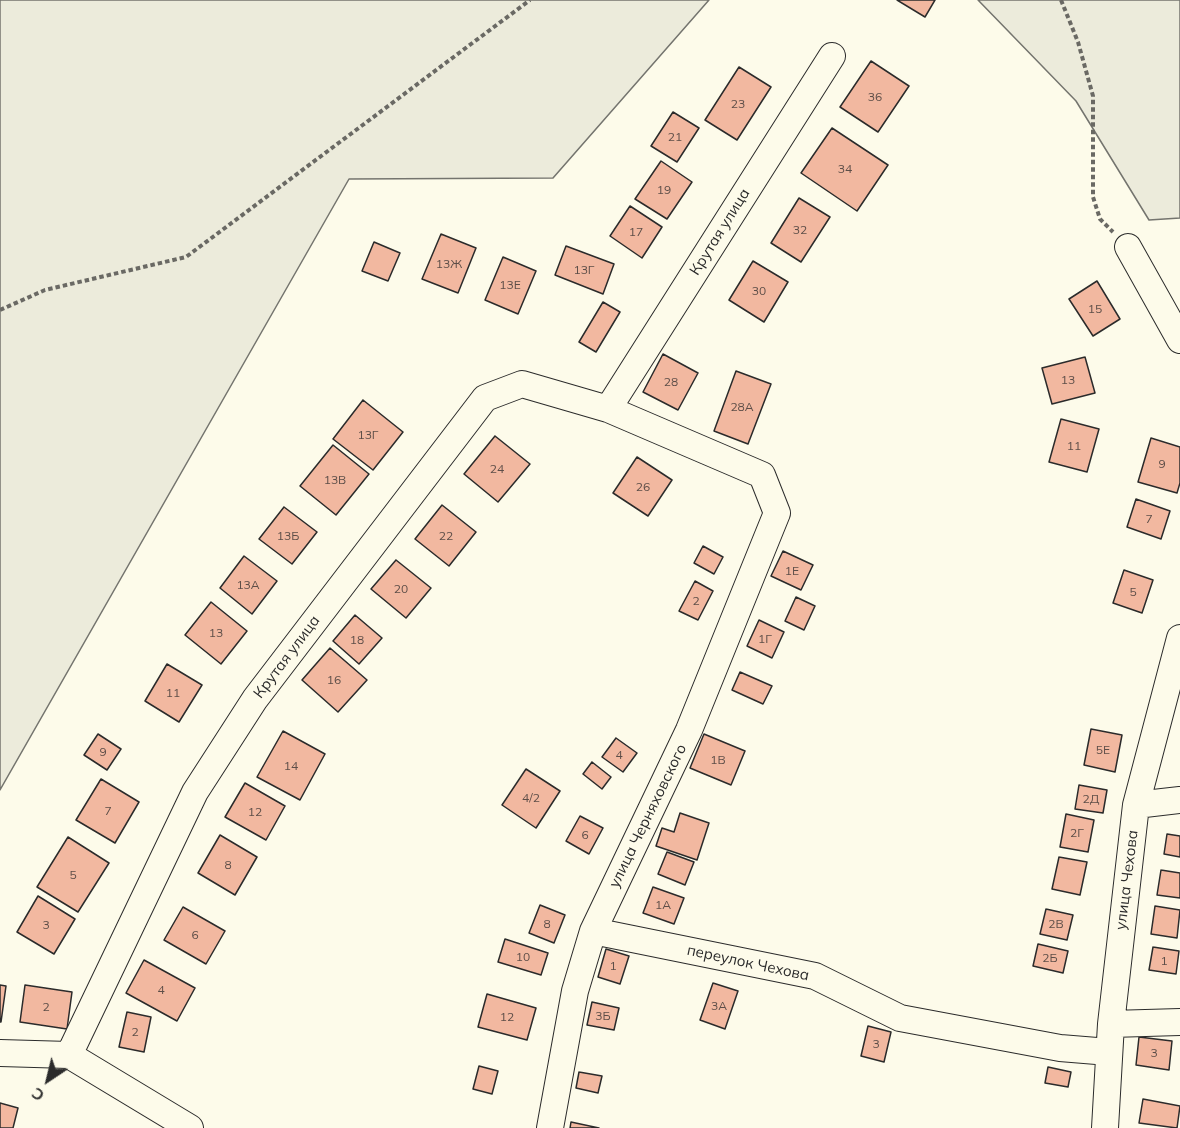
<!DOCTYPE html>
<html>
<head>
<meta charset="utf-8">
<style>
  body { margin:0 }
  #map { position:relative; width:1180px; height:1128px; overflow:hidden; background:#fdfbea; font-family:Mulish,sans-serif }
  canvas { display:block }
  .north { position:absolute; left:18px; top:1050px; width:60px; height:60px; -webkit-text-stroke:4px #fdfbea; paint-order:stroke; rotate:215deg; font-size:16px; font-weight:700; line-height:24px; text-align:center; color:#2b2b2b }
  .north::after { content:''; display:block; margin:auto; width:21px; height:27px; background:#2b2b2b; clip-path:polygon(50% 0,100% 100%,50% 72%,0 100%) }
</style>
</head>
<body>
<div id="map">
<canvas width="1180" height="1128"></canvas>
<div class="north">С</div>
</div>
<script>
const g = document.querySelector('canvas').getContext('2d');
g.lineJoin = 'round';
function fill(path, color) { g.fillStyle = color; g.fill(path, 'evenodd'); }
const shape = rows => new Path2D(rows.map(r => 'M' + r).join(''));
function strokePath(path, color, width, dash) { g.strokeStyle = color; g.lineWidth = width; g.lineCap = dash ? 'butt' : 'round'; g.setLineDash(dash || []); g.stroke(path); }
function write(font, color, halo, rows, align = 'center') {
  g.font = font + ' Mulish,sans-serif'; g.lineWidth = 4.5; g.setLineDash([]); g.textBaseline = 'middle'; g.strokeStyle = halo; g.fillStyle = color; for (const [text, x, y, turn = 0] of rows) {
    g.save(); g.translate(x, y); g.rotate((+turn || 0) * Math.PI / 180); g.textAlign = isNaN(turn) ? turn : align; if (halo) g.strokeText(text, 0, 0); g.fillText(text, 0, 0); g.restore();
  }
}
const green = shape([
  [0,0,709,0,553,178,349,179,0,790,0,0],
  [978,0,1180,0,1180,218,1149,220,1076,101,978,0]
]);
const building = shape([
  [897,0,935,0,925,17,897,0],
  [871,61,909,86,878,132,840,107,871,61],
  [739,67,771,87,737,140,705,120,739,67],
  [673,112,699,128,677,162,651,146,673,112],
  [832,128,888,165,857,211,801,173,832,128],
  [661,161,692,182,667,219,635,199,661,161],
  [799,198,830,217,801,262,771,243,799,198],
  [630,206,662,227,642,258,610,236,630,206],
  [441,234,476,248,458,293,422,279,441,234],
  [374,242,400,253,388,281,362,271,374,242],
  [566,246,614,264,603,294,555,275,566,246],
  [503,257,536,271,518,314,485,300,503,257],
  [753,261,788,282,764,322,729,300,753,261],
  [1097,281,1120,319,1093,336,1069,299,1097,281],
  [603,302,620,312,596,352,579,342,603,302],
  [663,354,698,373,678,410,643,392,663,354],
  [1085,357,1095,393,1052,404,1042,368,1085,357],
  [736,371,771,384,748,444,714,431,736,371],
  [363,400,403,432,373,470,333,439,363,400],
  [1061,419,1099,429,1087,472,1049,462,1061,419],
  [495,436,530,464,498,502,464,474,495,436],
  [1151,438,1180,447,1180,483,1177,493,1138,482,1151,438],
  [333,445,369,474,336,515,300,486,333,445],
  [637,457,672,480,648,516,613,493,637,457],
  [1136,499,1170,511,1161,539,1127,527,1136,499],
  [442,505,476,532,449,566,415,539,442,505],
  [284,507,317,532,292,564,259,539,284,507],
  [703,546,723,557,714,574,694,563,703,546],
  [783,551,813,565,801,590,771,576,783,551],
  [244,556,277,581,252,614,220,588,244,556],
  [396,560,431,588,406,618,371,589,396,560],
  [1124,570,1153,580,1142,613,1113,603,1124,570],
  [695,581,713,591,698,620,679,611,695,581],
  [796,597,815,606,804,630,785,621,796,597],
  [211,602,247,631,221,664,185,635,211,602],
  [355,615,382,638,359,664,333,641,355,615],
  [759,620,784,632,772,658,747,646,759,620],
  [330,648,367,680,338,712,302,680,330,648],
  [167,664,202,685,179,722,145,701,167,664],
  [740,672,772,686,763,704,732,690,740,672],
  [1091,729,1122,735,1115,772,1084,765,1091,729],
  [283,731,325,754,300,800,257,777,283,731],
  [98,734,121,749,107,770,84,755,98,734],
  [704,734,745,751,731,785,690,768,704,734],
  [616,738,637,753,623,772,602,757,616,738],
  [592,762,611,777,602,789,583,774,592,762],
  [526,769,560,791,536,828,502,805,526,769],
  [101,779,139,802,115,843,76,820,101,779],
  [245,783,285,806,266,840,225,817,245,783],
  [1079,785,1107,790,1103,813,1075,809,1079,785],
  [680,813,709,823,697,860,656,846,662,828,674,832,680,813],
  [1066,814,1094,820,1088,852,1060,847,1066,814],
  [580,816,603,828,589,854,566,841,580,816],
  [1167,834,1180,836,1180,857,1164,854,1167,834],
  [220,835,257,857,235,895,198,873,220,835],
  [68,837,109,863,78,912,37,887,68,837],
  [667,852,694,862,685,885,658,874,667,852],
  [1059,857,1087,862,1080,895,1052,889,1059,857],
  [1161,870,1180,873,1180,898,1157,895,1161,870],
  [653,887,684,898,674,924,643,913,653,887],
  [38,896,75,919,54,954,17,932,38,896],
  [540,905,565,915,554,943,529,933,540,905],
  [1155,906,1180,910,1177,938,1151,934,1155,906],
  [183,907,225,931,206,964,164,940,183,907],
  [1046,909,1073,915,1067,940,1040,934,1046,909],
  [505,939,548,953,541,975,498,962,505,939],
  [1038,944,1068,951,1063,973,1033,966,1038,944],
  [1153,947,1179,951,1176,974,1149,970,1153,947],
  [606,949,629,956,620,984,598,977,606,949],
  [144,960,195,988,177,1021,126,993,144,960],
  [713,983,738,991,725,1029,700,1020,713,983],
  [0,985,6,986,1,1022,0,1022,0,985],
  [25,985,72,992,67,1029,20,1022,25,985],
  [487,994,536,1008,527,1040,478,1027,487,994],
  [592,1002,619,1008,614,1030,587,1025,592,1002],
  [127,1012,151,1017,144,1052,119,1047,127,1012],
  [868,1026,891,1032,884,1062,861,1056,868,1026],
  [1139,1037,1172,1041,1169,1070,1136,1065,1139,1037],
  [479,1066,498,1071,492,1094,473,1089,479,1066],
  [1048,1067,1071,1072,1068,1087,1045,1083,1048,1067],
  [579,1072,602,1076,598,1093,576,1088,579,1072],
  [1143,1099,1180,1106,1177,1128,1139,1123,1143,1099],
  [0,1103,18,1108,13,1128,0,1128,0,1103],
  [571,1122,599,1128,570,1128,571,1122]
]);
const path = shape([
  [1061,0,1078,42,1093,96,1093,197,1100,219,1113,232],
  [0,310,45,290,186,257,530,0]
]);
const minor = shape([
  [1128,247,1180,340],
  [608,409,832,56],
  [1136,805,1180,800],
  [593,931,815,976,900,1018,1060,1048,1109,1052],
  [1111,1024,1180,1022],
  [0,1053,69,1055,190,1128],
  [69,1055,195,792,255,699,485,398,522,384,608,409,762,475,777,513,689,730,593,931,575,991,550,1128],
  [1105,1128,1111,1024,1136,805,1180,638]
]);
const numberNames = [
  ["36",875,97],
  ["23",738,104],
  ["21",675,137],
  ["34",845,169],
  ["19",664,190],
  ["32",800,230],
  ["17",636,232],
  ["13Ж",449,264],
  ["13Г",584,270],
  ["13Е",510,285],
  ["30",759,291],
  ["15",1095,309],
  ["13",1068,380],
  ["28",671,382],
  ["28А",742,407],
  ["13Г",368,435],
  ["11",1074,446],
  ["9",1162,464],
  ["24",497,469],
  ["13В",335,480],
  ["26",643,487],
  ["7",1149,519],
  ["13Б",288,536],
  ["22",446,536],
  ["1Е",792,571],
  ["13А",248,585],
  ["20",401,589],
  ["5",1133,592],
  ["2",696,601],
  ["13",216,633],
  ["1Г",765,639],
  ["18",357,640],
  ["16",334,680],
  ["11",173,693],
  ["5Е",1103,750],
  ["9",103,752],
  ["4",619,755],
  ["1В",718,760],
  ["14",291,766],
  ["4/2",531,798],
  ["2Д",1091,799],
  ["7",108,811],
  ["12",255,812],
  ["2Г",1077,833],
  ["6",585,835],
  ["8",228,865],
  ["5",73,875],
  ["1А",663,905],
  ["8",547,924],
  ["2В",1056,924],
  ["3",46,925],
  ["6",195,935],
  ["10",523,957],
  ["2Б",1050,958],
  ["1",1164,961],
  ["1",613,966],
  ["4",161,990],
  ["3А",719,1006],
  ["2",46,1007],
  ["3Б",603,1016],
  ["12",507,1017],
  ["2",135,1032],
  ["3",876,1044],
  ["3",1154,1053]
];
const streetNames = [
  ["Крутая улица",720,232,-58],
  ["Крутая улица",287,657,-53],
  ["улица Черняховского",648,816,-64],
  ["улица Чехова",1127,880,-83],
  ["переулок Чехова",748,963,12]
];
fill(green, '#ecebdb');
strokePath(green, '#74746e', 1.5);
fill(building, '#f2b8a0');
strokePath(building, '#2b2b2b', 1.5);
strokePath(minor, '#2b2b2b', 28);
strokePath(path, '#6a6964', 4, [4.5, 3]);
strokePath(minor, '#fdfbea', 26);
write('12px', '#5d4e48', null, numberNames);
write('15px', '#2b2b2b', '#fdfbea', streetNames);
</script>
</body>
</html>
